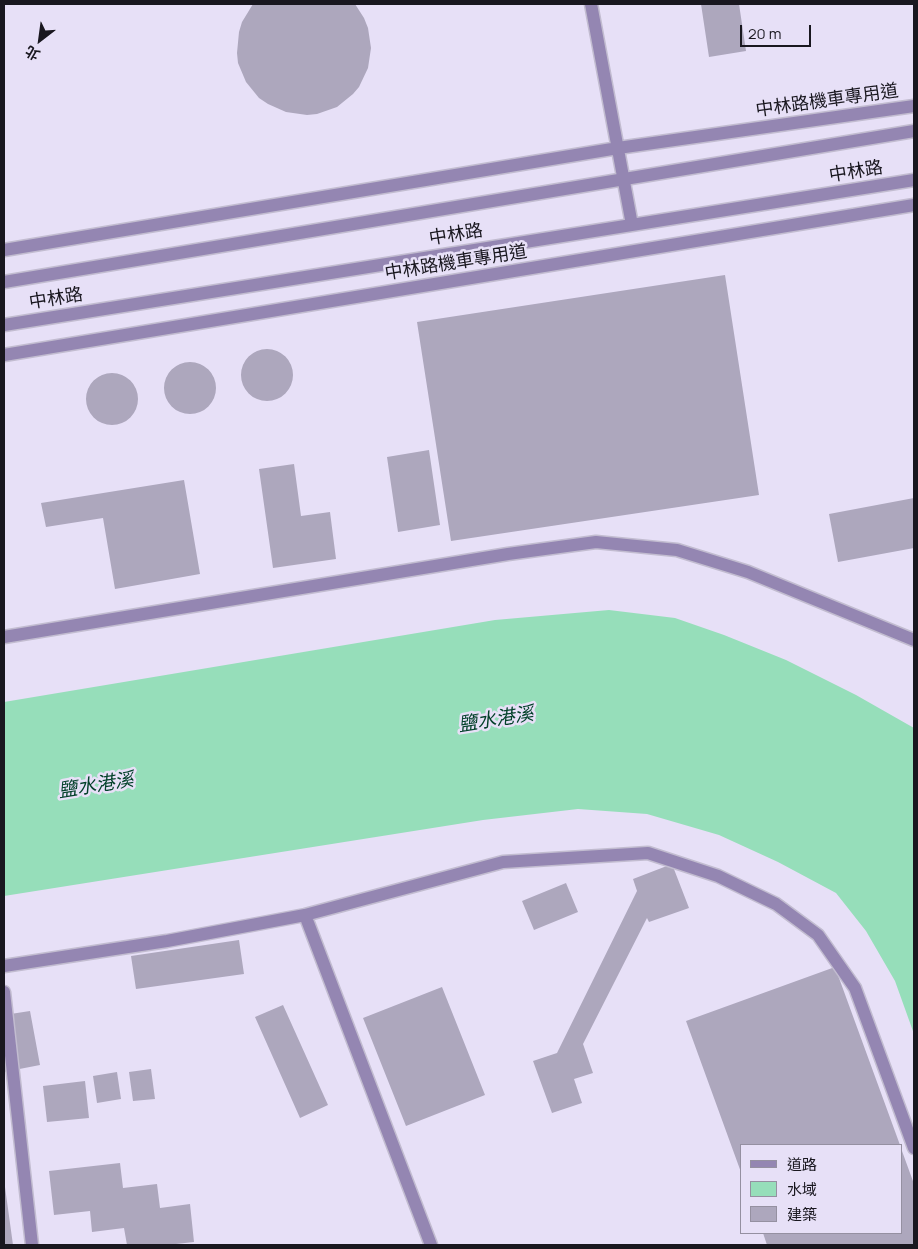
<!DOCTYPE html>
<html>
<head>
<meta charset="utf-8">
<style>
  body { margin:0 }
  #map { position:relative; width:918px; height:1249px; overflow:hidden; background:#e7e0f7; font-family:Manrope,"Noto Sans TC",sans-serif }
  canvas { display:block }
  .frame { position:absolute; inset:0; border:5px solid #19171f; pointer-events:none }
  .legend { position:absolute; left:740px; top:1144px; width:162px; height:90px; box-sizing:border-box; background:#e7e0f7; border:1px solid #9590a1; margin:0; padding:6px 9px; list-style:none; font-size:15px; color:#19171f }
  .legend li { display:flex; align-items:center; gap:10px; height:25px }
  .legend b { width:25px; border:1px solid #9590a1 }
  .north { position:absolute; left:15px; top:15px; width:50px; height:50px; -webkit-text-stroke:4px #e7e0f7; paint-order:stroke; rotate:210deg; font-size:14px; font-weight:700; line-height:20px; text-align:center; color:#19171f }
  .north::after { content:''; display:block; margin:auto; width:18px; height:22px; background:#19171f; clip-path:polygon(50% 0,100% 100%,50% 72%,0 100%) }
  .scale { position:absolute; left:740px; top:25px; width:71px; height:22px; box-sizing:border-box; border:2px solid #19171f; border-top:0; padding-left:6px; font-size:15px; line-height:18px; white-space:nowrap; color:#19171f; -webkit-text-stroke:4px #e7e0f7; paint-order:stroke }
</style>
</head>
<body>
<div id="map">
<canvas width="918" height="1249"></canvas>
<div class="frame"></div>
<ul class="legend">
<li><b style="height:6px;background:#9486b2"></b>道路</li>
<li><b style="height:14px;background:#96deba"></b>水域</li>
<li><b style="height:14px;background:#ada7bd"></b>建築</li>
</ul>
<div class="north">北</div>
<div class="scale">20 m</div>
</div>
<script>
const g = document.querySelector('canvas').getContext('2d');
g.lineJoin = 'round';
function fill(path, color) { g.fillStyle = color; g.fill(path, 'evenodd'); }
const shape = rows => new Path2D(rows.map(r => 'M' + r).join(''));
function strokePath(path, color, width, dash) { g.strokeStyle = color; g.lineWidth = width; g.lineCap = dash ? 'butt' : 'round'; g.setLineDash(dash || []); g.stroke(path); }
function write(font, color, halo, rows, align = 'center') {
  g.font = font + ' Manrope,"Noto Sans TC",sans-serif'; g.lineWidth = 5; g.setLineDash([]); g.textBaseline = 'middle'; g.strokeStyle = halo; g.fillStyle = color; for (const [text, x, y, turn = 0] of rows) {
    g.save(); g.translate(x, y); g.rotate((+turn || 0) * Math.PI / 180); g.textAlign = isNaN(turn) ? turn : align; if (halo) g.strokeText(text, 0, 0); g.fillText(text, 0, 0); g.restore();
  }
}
const water = shape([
  [609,610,675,618,724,635,786,660,856,695,914,728,914,1034,895,981,866,931,836,893,778,862,719,835,647,814,578,809,483,820,4,896,4,702,495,620]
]);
const building = shape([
  [253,4,355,4,364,18,368,28,371,48,368,68,359,87,353,94,337,107,317,114,307,115,286,112,268,104,259,98,246,82,238,63,237,53,239,32,242,22],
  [701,4,739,4,746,51,709,57],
  [725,275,759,495,451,541,417,322],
  '241 375a26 26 0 1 1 52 0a26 26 0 1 1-52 0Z',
  '164 388a26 26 0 1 1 52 0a26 26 0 1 1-52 0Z',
  '86 399a26 26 0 1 1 52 0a26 26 0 1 1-52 0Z',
  [429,450,440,525,398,532,387,457],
  [294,464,301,516,330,512,336,559,273,568,259,469],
  [184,480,200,574,115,589,103,518,46,527,41,503],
  [914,498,914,548,838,562,829,514],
  [672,864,689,908,649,922,647,918,583,1044,593,1073,574,1079,582,1103,552,1113,533,1061,557,1053,637,891,633,879],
  [566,883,578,912,534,930,522,901],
  [239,940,244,974,136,989,131,956],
  [835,967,900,1145,742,1145,742,1175,686,1021],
  [442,987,485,1095,406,1126,363,1018],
  [283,1005,328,1105,300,1118,255,1017],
  [30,1011,40,1065,4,1072,4,1015],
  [151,1069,155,1099,133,1101,129,1072],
  [117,1072,121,1099,97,1103,93,1076],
  [85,1081,89,1118,47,1122,43,1086],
  [902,1151,914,1184,914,1245,767,1245,763,1233,902,1233],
  [120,1163,123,1188,157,1184,160,1208,190,1204,194,1242,167,1245,127,1245,124,1228,92,1232,90,1211,54,1215,49,1171],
  [4,1187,5,1187,13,1245,4,1245]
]);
const minor = shape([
  [591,4,632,225],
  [4,250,618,148,914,106],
  [4,282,914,131],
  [4,325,914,180],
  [4,355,914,205],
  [4,637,508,554,596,542,677,550,748,572,914,640],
  [305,915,431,1245],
  [4,966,167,941,305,915,503,862,648,853,718,876,776,904,818,935,855,988,914,1148],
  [4,992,32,1245]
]);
const streetNames = [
  ["中林路機車專用道",827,101,-8],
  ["中林路",856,172,-9],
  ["中林路",456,235,-9],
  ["中林路機車專用道",456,263,-9],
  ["中林路",56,299,-9]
];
const waterNames = [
  ["鹽水港溪",496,720,-9],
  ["鹽水港溪",96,786,-9]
];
fill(water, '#96deba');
fill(building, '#ada7bd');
strokePath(minor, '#c2bcd0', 15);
strokePath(minor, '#9486b2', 12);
write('18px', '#19171f', '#e7e0f7', streetNames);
write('italic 19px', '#03412a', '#e7e0f7', waterNames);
</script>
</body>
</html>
